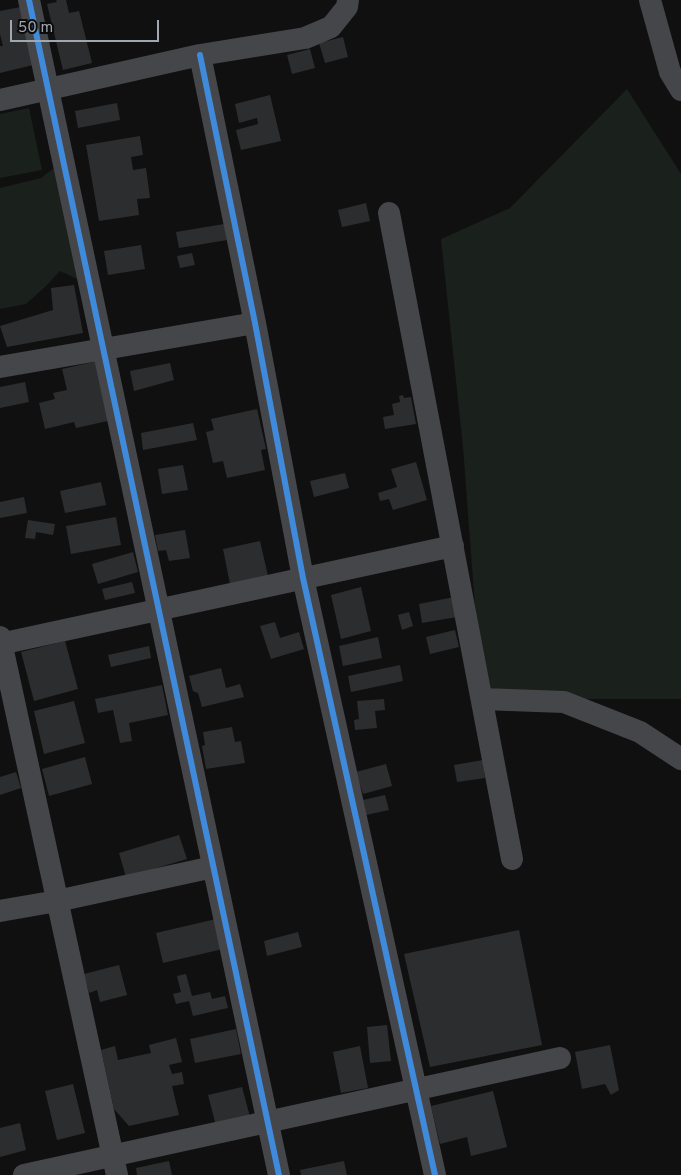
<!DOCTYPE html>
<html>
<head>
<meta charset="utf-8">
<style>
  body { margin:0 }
  #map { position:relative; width:681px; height:1175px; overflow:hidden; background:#101011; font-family:Overpass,sans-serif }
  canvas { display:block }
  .scale { position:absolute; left:10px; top:20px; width:149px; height:22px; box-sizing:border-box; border:2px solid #a1a7b1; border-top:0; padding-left:6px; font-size:15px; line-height:18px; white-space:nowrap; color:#a1a7b1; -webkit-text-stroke:4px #0b0b0c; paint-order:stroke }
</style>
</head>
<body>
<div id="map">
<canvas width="681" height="1175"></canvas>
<div class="scale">50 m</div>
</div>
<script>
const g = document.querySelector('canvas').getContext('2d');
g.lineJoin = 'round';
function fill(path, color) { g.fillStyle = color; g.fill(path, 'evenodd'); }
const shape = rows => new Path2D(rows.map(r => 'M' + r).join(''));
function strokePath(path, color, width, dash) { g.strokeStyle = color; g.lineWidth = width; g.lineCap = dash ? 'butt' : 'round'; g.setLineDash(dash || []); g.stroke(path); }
const green = shape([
  [627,89,681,174,681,699,482,699,463,447,441,239,510,208],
  [29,108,42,170,0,178,0,114],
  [63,161,90,285,60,271,45,287,26,304,0,309,0,188,41,178]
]);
const building = shape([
  [56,0,66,0,69,13,79,11,92,63,63,70,47,4,57,2],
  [21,7,33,65,0,73,0,46,3,46,0,34,0,11],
  [343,37,348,57,325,63,319,43],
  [310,49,315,68,292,74,287,55],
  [270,95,281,141,241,150,236,130,258,124,257,118,239,123,235,104],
  [117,103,120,120,78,128,75,111],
  [140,136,143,155,131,157,133,170,146,168,150,198,137,199,139,215,99,221,86,145],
  [366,203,370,221,342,227,338,210],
  [224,224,227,240,179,248,176,232],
  [141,245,145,269,108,275,104,251],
  [192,253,195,265,180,268,177,256],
  [74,285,83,333,7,347,0,326,53,310,51,288],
  [98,361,112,420,76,428,74,422,45,429,39,403,55,399,53,393,67,390,62,369],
  [170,363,174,380,134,391,130,371],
  [25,382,29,402,0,408,0,387],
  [403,395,404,398,411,397,416,424,385,429,383,417,394,415,392,404,400,402,399,396],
  [257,409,266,449,261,450,265,470,227,478,223,461,213,463,206,432,214,430,211,419],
  [193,423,197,440,143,450,141,433],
  [416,462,427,500,393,510,389,499,380,501,378,493,397,487,391,469],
  [183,465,188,490,162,494,158,469],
  [345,473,349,488,314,497,310,481],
  [101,482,106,505,65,513,60,491],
  [24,497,27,513,0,518,0,502],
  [116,517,121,545,71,554,66,526],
  [28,520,55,524,53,535,36,532,35,539,25,538],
  [185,530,190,558,169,561,166,550,158,551,155,535],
  [260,541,268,576,230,584,223,549],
  [133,552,138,572,98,584,92,564],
  [132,582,135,593,105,600,102,589],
  [361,587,371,631,341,639,331,595],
  [454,597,457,617,422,623,419,604],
  [409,612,413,626,402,630,398,615],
  [275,622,280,638,299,632,304,649,271,659,260,626],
  [455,630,459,647,430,654,426,637],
  [378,637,382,658,343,666,339,646],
  [65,641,78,689,34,701,21,652],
  [149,646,151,658,111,667,108,655],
  [400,665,403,681,351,692,348,676],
  [221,668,226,688,240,684,244,697,202,707,198,693,193,691,189,676],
  [162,685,168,715,129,723,132,741,120,743,113,710,98,713,95,699],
  [384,699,385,710,375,711,377,728,355,730,354,720,359,719,357,701],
  [74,701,85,743,44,754,34,711],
  [232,727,235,742,241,741,245,763,206,769,202,746,205,745,203,732],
  [85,757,92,784,49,796,42,769],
  [483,760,485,778,457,782,454,765],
  [386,764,392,786,363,794,356,772],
  [16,772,21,788,0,795,0,777],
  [385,795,389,810,366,815,363,800],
  [179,835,187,859,126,877,119,853],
  [216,919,223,949,163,963,156,933],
  [519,930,542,1045,430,1067,404,954],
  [298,932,302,947,267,956,264,941],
  [119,965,127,995,100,1002,97,990,89,993,84,974],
  [186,974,192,996,210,992,212,999,225,996,228,1008,193,1016,189,1001,176,1004,173,994,181,992,177,976],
  [387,1025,391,1061,370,1063,367,1027],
  [236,1029,241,1054,195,1063,190,1039],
  [176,1038,182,1062,169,1065,172,1074,182,1072,184,1084,172,1086,179,1115,129,1126,114,1109,101,1050,115,1046,118,1060,151,1053,149,1045],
  [610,1045,619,1090,611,1095,605,1084,582,1089,575,1052],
  [360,1046,368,1088,341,1093,333,1052],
  [73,1084,85,1133,57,1140,45,1091],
  [242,1087,250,1117,216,1126,208,1095],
  [493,1091,507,1147,471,1156,467,1137,440,1144,431,1106],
  [20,1123,26,1150,0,1157,0,1128],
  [169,1161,172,1175,137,1175,136,1168],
  [344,1161,347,1175,301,1175,300,1170]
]);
const street = shape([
  [29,0,279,1175],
  [650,0,670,72,681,90],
  [200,55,255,323,303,578,435,1175],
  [0,100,200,55,305,38,331,27,347,7,348,0],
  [389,213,512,859],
  [0,367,255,323],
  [0,637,117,1175],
  [0,644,453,546],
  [482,699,564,702,640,732,681,759],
  [0,911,57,901,213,867],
  [24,1175,560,1058]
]);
const cycleway = shape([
  [29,0,279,1175],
  [200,55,255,323,303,578,435,1175]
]);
fill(green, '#1a201b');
fill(building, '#2c2d2e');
strokePath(street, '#454649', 22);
strokePath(cycleway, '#408adc', 6);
</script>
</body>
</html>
